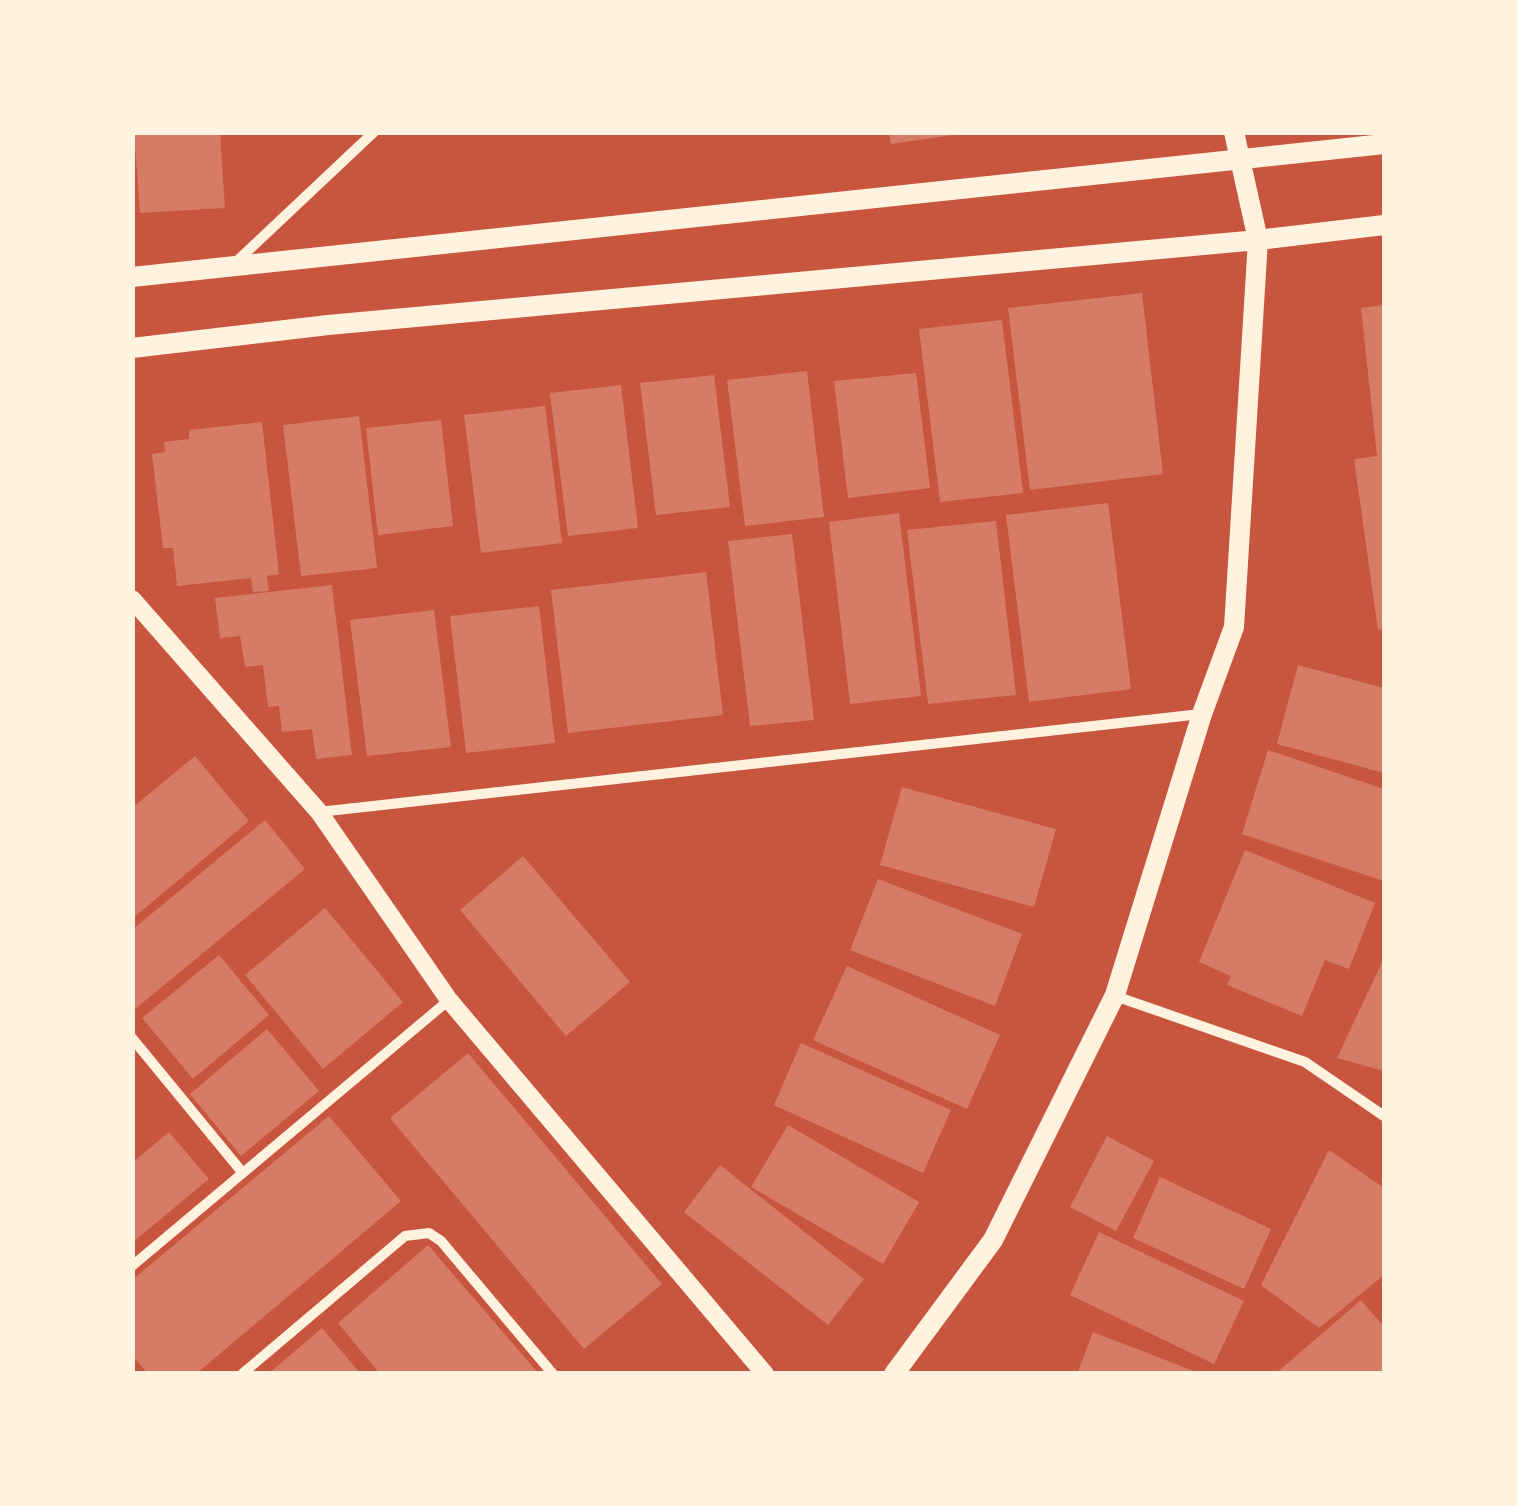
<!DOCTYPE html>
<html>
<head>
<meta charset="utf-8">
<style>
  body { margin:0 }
  #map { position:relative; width:1517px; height:1506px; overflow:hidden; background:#c8553d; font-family:"Noto Sans",sans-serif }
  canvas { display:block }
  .frame { position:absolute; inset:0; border:135px solid #fff3e0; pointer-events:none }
</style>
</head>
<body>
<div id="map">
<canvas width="1517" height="1506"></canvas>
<div class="frame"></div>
</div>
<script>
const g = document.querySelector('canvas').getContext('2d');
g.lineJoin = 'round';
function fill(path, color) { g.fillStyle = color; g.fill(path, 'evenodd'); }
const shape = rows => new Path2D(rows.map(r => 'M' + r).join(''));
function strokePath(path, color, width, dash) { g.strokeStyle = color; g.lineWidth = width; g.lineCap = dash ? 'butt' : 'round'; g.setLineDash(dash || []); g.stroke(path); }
const building = shape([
  [134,132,220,132,225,208,140,213],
  [889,132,954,132,954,135,891,144],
  [1142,293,1163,474,1030,490,1008,308],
  [1384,305,1384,629,1378,630,1354,459,1377,456,1361,308],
  [1002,320,1023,493,940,502,919,329],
  [807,371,824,517,745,526,727,380],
  [916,373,930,488,848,498,834,381],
  [714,375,730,507,656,515,640,383],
  [621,385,638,528,568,536,550,393],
  [545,406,562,543,481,553,464,415],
  [359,416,377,568,301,576,283,425],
  [441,420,453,526,378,535,366,428],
  [262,422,279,574,267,576,269,591,253,592,251,578,177,586,173,548,163,548,152,454,165,452,164,442,189,439,189,430],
  [1108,503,1131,689,1029,702,1006,515],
  [899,513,921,696,850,704,829,522],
  [996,521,1016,695,928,704,907,530],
  [792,534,814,720,750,726,728,541],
  [706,572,723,715,568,733,551,590],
  [332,585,352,755,316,759,312,729,282,732,279,706,268,707,263,665,245,667,240,636,220,638,215,598],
  [539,606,555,743,466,753,450,616],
  [434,610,451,747,367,756,350,620],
  [1298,665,1384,688,1384,773,1277,744],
  [1268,750,1384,789,1384,881,1242,834],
  [195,756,249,821,132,919,132,808],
  [902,787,1056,829,1034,907,880,865],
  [265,820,305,869,135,1009,132,1006,132,930],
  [1245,850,1375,903,1349,969,1325,960,1302,1016,1227,985,1231,976,1199,962],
  [523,856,630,982,566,1036,460,910],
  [878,879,1022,934,995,1006,850,950],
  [325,908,403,1002,323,1069,245,975],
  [219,955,269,1015,193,1079,142,1018],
  [1384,958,1384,1071,1337,1058],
  [847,966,1000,1035,967,1109,813,1040],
  [267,1029,319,1091,241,1156,190,1094],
  [801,1043,951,1110,923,1173,774,1105],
  [468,1053,662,1284,584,1349,390,1118],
  [329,1116,401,1201,196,1374,148,1374,132,1355,132,1280],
  [788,1125,919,1202,883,1264,751,1187],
  [169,1132,209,1179,132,1243,132,1163],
  [1107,1136,1154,1161,1116,1231,1070,1207],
  [1329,1150,1384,1188,1384,1275,1319,1328,1261,1285],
  [720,1165,864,1279,828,1325,684,1212],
  [1160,1177,1271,1229,1244,1289,1133,1238],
  [1099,1232,1244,1301,1214,1364,1070,1295],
  [428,1245,539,1374,380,1374,338,1323],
  [1361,1300,1384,1327,1384,1374,1275,1374],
  [322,1328,361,1374,268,1374],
  [1093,1332,1199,1373,1199,1374,1077,1374]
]);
const minor = shape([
  [236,262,374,132],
  [319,812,1201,714],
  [1115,996,1305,1062,1384,1116],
  [132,1038,242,1172],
  [132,1266,449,1000],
  [242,1374,405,1236,429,1233,441,1241,553,1374]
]);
const tertiary = shape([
  [132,599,319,812,449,1000,765,1374]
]);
const secondary = shape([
  [132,277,1384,144],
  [132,348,328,325,1258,240,1384,225],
  [894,1374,993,1240,1115,995,1202,714,1234,627,1258,240,1234,132]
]);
fill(building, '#d67c66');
strokePath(minor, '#fff3e0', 10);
strokePath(tertiary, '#fff3e0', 18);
strokePath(secondary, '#fff3e0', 20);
</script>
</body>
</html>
